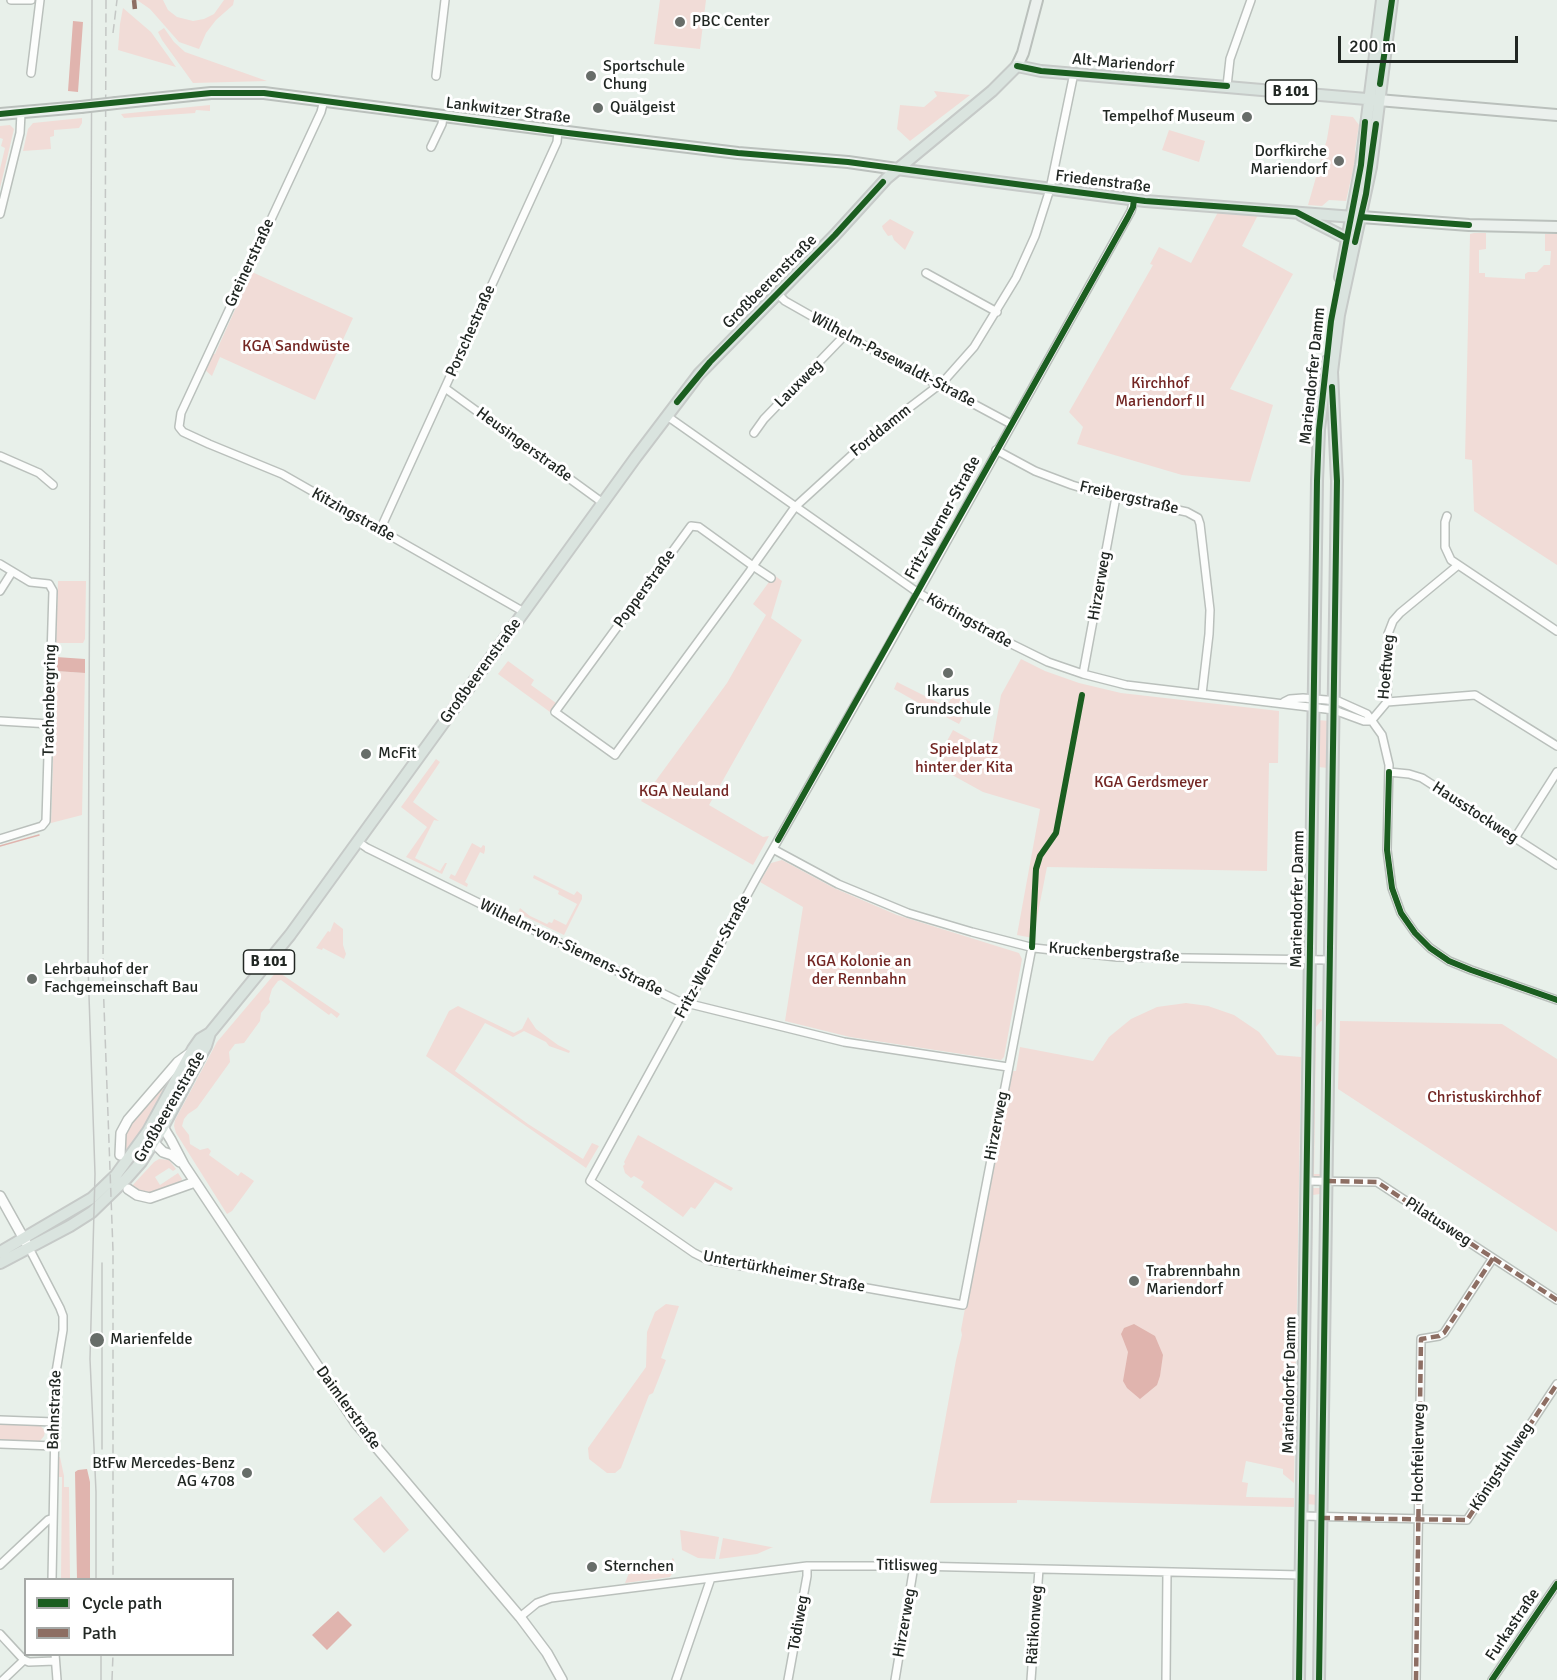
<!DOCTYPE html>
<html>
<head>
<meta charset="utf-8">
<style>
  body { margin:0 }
  #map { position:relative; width:1557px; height:1680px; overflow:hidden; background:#e8f0ea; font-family:Signika,sans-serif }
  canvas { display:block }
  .legend { position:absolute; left:24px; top:1578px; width:210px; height:78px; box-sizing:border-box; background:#fff; border:2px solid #a6a9a7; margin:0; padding:8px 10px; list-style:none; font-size:18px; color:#212723 }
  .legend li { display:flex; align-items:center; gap:12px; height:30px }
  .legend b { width:30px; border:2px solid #a6a9a7 }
  .scale { position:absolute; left:1338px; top:36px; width:180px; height:27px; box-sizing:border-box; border:3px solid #212723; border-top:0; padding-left:8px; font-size:18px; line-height:21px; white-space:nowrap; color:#212723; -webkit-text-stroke:4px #fff; paint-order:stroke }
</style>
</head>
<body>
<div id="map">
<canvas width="1557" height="1680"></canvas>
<ul class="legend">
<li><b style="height:8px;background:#1b5e20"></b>Cycle path</li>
<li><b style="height:8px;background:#8d6e63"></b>Path</li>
</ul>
<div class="scale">200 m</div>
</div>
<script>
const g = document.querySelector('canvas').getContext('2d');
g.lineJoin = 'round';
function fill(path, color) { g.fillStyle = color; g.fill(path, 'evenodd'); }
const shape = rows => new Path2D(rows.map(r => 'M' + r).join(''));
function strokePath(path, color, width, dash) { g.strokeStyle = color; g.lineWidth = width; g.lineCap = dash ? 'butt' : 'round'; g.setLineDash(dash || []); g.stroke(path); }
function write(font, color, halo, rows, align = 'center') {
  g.font = font + ' Signika,sans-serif'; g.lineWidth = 6; g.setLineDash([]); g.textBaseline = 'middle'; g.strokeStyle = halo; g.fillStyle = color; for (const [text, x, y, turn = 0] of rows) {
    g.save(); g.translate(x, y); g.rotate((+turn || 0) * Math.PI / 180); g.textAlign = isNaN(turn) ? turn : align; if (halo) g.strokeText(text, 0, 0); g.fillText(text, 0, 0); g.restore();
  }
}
const green = shape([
  [137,0,163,0,168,10,177,17,193,21,204,19,214,14,224,0,234,0,233,5,216,20,206,33,199,49,179,42,150,9],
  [660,0,706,0,700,49,654,44],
  [123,8,151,32,176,67,118,50,120,24],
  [164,28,174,42,185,52,267,81,193,83,162,40,158,32],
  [934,91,970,95,910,141,897,129,900,105,924,107,937,96],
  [210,105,210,111,196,110,195,113,124,118,121,114],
  [1331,115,1353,117,1359,125,1355,150,1356,157,1346,201,1329,200,1322,206,1308,205,1327,139],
  [82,118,82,123,79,128,54,130,54,136,50,137,51,149,23,151,28,129,33,123],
  [10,125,14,129,0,188,0,169,5,148,1,146,3,139,0,138,0,126],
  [1169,130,1205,141,1199,162,1162,150],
  [1218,212,1258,215,1242,246,1293,274,1230,389,1273,405,1250,482,1182,475,1077,444,1083,427,1069,412,1153,265,1150,264,1159,247,1191,263],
  [890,219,914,232,905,250,894,240,892,235,888,236,883,229,882,226],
  [1474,233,1486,233,1486,249,1479,250,1479,273,1485,273,1485,277,1525,279,1525,274,1528,272,1537,272,1544,265,1550,265,1551,251,1545,251,1545,234,1557,234,1557,565,1474,511,1472,460,1465,459,1470,234],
  [252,272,353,318,315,400,220,357,212,376,205,370,212,353,215,354],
  [774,575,782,581,771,618,802,640,709,805,763,837,769,836,753,865,641,801,727,683,766,615,753,604],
  [58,581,86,581,85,639,83,643,56,643],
  [1021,659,1045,671,1079,683,1121,693,1279,711,1278,763,1269,763,1267,871,1047,867,1033,938,1017,935,1040,809,983,792,934,765,953,730,991,751,1001,695],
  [508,661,534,680,531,685,556,703,550,712,498,674],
  [56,671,85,673,82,815,51,823],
  [897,682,943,705,938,714,894,689],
  [954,693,971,702,959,724,942,715],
  [1317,720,1330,721,1328,768,1318,767],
  [436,759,440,762,413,802,439,821,434,820,415,858,440,871,445,863,447,863,442,874,406,857,427,827,401,807],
  [472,843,481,848,483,845,485,846,485,850,484,854,480,852,465,882,468,884,467,887,449,878,451,874,455,876],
  [782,860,834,888,897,915,1019,953,1022,959,1004,1057,1001,1060,850,1037,785,1021,803,907,760,882,771,863],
  [534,875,574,895,577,891,582,895,582,899,564,935,518,913,520,908,530,916,547,924,549,922,552,923,554,919,566,925,577,904,558,894,559,891,533,878],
  [334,922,343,929,343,945,346,954,344,959,323,948,322,950,316,948,328,931,330,932],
  [277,971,340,1014,337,1018,331,1013,329,1015,281,980,278,981,272,989,269,999,270,1002,261,1013,260,1021,244,1043,235,1044,229,1052,230,1062,197,1108,188,1114,184,1119,182,1126,189,1135,190,1144,200,1150,208,1148,211,1151,209,1155,238,1176,241,1172,254,1181,232,1211,227,1214,176,1133,174,1126,175,1120,217,1042],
  [1186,1003,1208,1006,1234,1015,1259,1032,1277,1055,1301,1057,1294,1483,1283,1474,1283,1469,1246,1461,1242,1482,1248,1483,1246,1497,1294,1498,1294,1507,1017,1500,1017,1503,930,1503,956,1360,962,1335,961,1330,1009,1071,1016,1071,1020,1047,1093,1061,1109,1037,1131,1019,1157,1007],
  [458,1006,514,1033,522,1029,528,1017,536,1029,558,1045,570,1051,569,1053,549,1046,546,1042,524,1031,513,1037,485,1023,455,1071,528,1124,583,1159,592,1143,599,1146,586,1168,426,1056,449,1011],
  [1321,1009,1324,1013,1322,1177,1313,1177,1312,1176,1313,1010],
  [1321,1021,1323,1021,1321,1174,1314,1174,1316,1027],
  [1340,1021,1502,1024,1557,1059,1557,1232,1338,1089],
  [169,1078,146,1122,133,1142,124,1152,126,1129],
  [638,1135,733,1188,731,1191,715,1182,695,1209,691,1207,683,1217,641,1187,644,1182,634,1176,631,1178,625,1173,623,1166,625,1164,624,1162],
  [159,1159,169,1160,176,1169,173,1171,169,1168,155,1177,160,1185,178,1173,182,1179,180,1184,155,1194,144,1194,131,1187,154,1162],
  [1311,1188,1323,1188,1318,1505,1306,1504],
  [1320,1194,1316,1494,1316,1495,1308,1494,1313,1195],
  [666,1304,679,1306,661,1358,666,1360,653,1393,649,1395,621,1468,615,1473,607,1473,589,1459,588,1448,646,1367,647,1332,655,1312],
  [0,1422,39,1424,45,1431,44,1436,40,1441,43,1443,0,1442],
  [58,1457,60,1457,64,1476,64,1487,69,1487,70,1579,61,1579,62,1477,58,1477],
  [381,1496,409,1530,384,1553,353,1519],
  [680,1530,719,1537,715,1559,698,1558,682,1550],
  [723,1538,771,1547,773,1547,757,1554,719,1559],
  [672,1558,674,1559,675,1569,670,1577,625,1583,631,1568,634,1574,672,1568]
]);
const water = shape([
  [73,21,83,22,78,92,68,91],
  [56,657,85,659,85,673,56,671],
  [1134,1324,1155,1336,1163,1355,1160,1376,1157,1385,1140,1399,1127,1388,1123,1381,1128,1352,1121,1334,1124,1328],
  [87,1469,90,1482,90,1579,77,1579,75,1472,78,1470],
  [338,1611,352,1625,327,1650,312,1635]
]);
const stream = shape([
  [0,846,39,835]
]);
const minor = shape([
  [11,0,31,0],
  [31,73,40,0],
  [436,76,445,0],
  [1227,86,1230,59,1251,0],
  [324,100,321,112,181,413,179,427,183,432,209,444,282,474,524,612],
  [431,147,442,124,443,117],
  [0,214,20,133,21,113],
  [926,273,997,312],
  [777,293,785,301,845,335,1011,424],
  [445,388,603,503],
  [667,416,917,592,973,625,1048,662,1083,674,1126,685,1334,710,1364,721,1371,721],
  [754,433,764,419,845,335],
  [996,450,1035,471,1072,485,1098,493,1187,512,1198,518,1200,524,1210,610,1209,634,1202,694],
  [0,456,39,473,53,485],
  [1447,516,1445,522,1445,547,1451,560,1557,631],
  [380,530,557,142,558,131],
  [0,564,30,582,49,584,53,591,46,821,42,826,0,839],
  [771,578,753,566,699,527,691,526,555,712,615,755,617,752,750,571,753,566,758,559,795,507,876,433,943,382,974,347,1016,278,1035,236,1050,189,1074,73],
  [0,591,12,572],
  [1083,674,1116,497],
  [1284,702,1290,699,1303,698,1338,701,1367,714,1382,735,1389,765,1387,850,1392,888,1401,913,1415,933,1430,948,1449,961,1471,970,1557,1000],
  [1387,702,1475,695,1557,746],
  [0,721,50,724],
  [1371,721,1387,702,1388,634,1393,621,1400,613,1457,566],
  [1389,772,1409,774,1422,778,1557,865],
  [1515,838,1557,772],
  [357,841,367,848,678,1001,844,1042,1008,1067],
  [773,849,838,884,908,913,972,932,1034,948,1117,957,1330,960],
  [1032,947,963,1305,708,1260,694,1253,590,1181,757,877,889,645,1131,211,1134,200],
  [1307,1181,1377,1182,1557,1300],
  [29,1248,60,1308,63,1316,63,1330,56,1372,52,1580],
  [0,1420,54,1422],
  [0,1444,54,1446],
  [1302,1516,1467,1520,1557,1384],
  [0,1565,48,1520,53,1518],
  [520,1617,537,1603,551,1598,807,1566,914,1566,1301,1575],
  [0,1634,24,1660,29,1662,55,1661],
  [55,1654,57,1680],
  [3,1680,24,1660],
  [676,1680,711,1578],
  [788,1680,807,1576,807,1566],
  [895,1680,914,1566],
  [1031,1680,1039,1569],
  [1166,1680,1167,1572],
  [1416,1680,1421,1339,1439,1336,1444,1333,1493,1258],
  [1492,1680,1557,1584]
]);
const tertiary = shape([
  [158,1125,163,1127,171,1140,184,1165,355,1422,520,1617,547,1653,562,1680],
  [151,1136,154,1143,163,1152,172,1155,180,1162],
  [120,1155,121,1133,128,1120,178,1062,189,1054],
  [128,1189,137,1195,150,1198,195,1182],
  [0,1196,29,1248]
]);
const secondary = shape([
  [1017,66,1023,53,1037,0],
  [1378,100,1557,115],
  [116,103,211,93,264,93,622,139,738,153,848,162,897,169],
  [0,114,81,107],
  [1361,217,1469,225,1557,227]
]);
const primary = shape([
  [897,169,1145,201,1354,217],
  [1301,215,1346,238],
  [1340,277,1361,165,1382,0],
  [0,1252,92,1198,116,1175,148,1131,193,1049,200,1039,210,1033,290,935,636,457,699,374,835,235,887,178,992,91,1017,66,1041,71,1378,100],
  [0,1263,70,1226,92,1212,126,1179,141,1162,163,1127,206,1046,210,1033],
  [1299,1680,1317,481,1319,430,1327,361],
  [1319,1680,1337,481,1332,372,1339,315,1371,167,1392,0]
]);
const tram = shape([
  [92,0,88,966,95,1174,90,1359,96,1492,96,1580],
  [102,1263,102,1449],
  [101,1680,101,1654]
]);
const rail = shape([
  [106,0,103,979,113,1251,113,1580],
  [113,33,117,0],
  [112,1680,113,1654]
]);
const secondaryBridge = shape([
  [81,107,116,103]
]);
const quiet = shape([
  [134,0,135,10],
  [1327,1181,1377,1182,1557,1300],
  [1321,1518,1467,1520,1557,1384],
  [1416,1680,1421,1339,1439,1336,1444,1333,1493,1258]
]);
const cycleway = shape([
  [1017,66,1041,71,1227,86],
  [1380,84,1392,0],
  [0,114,211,93,264,93,568,133,738,153,848,162,1145,201,1296,212,1346,238],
  [1361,217,1469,225],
  [1355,242,1366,194,1376,124],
  [677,402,710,362,835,235,883,182],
  [1389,772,1387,850,1392,888,1401,913,1415,933,1430,948,1449,961,1471,970,1557,1000],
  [778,840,1128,217,1133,207,1134,200],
  [1032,947,1036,869,1040,856,1056,833,1082,695],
  [1299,1680,1317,481,1319,430,1331,321,1361,165,1365,122],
  [1319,1680,1337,481,1332,387],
  [1492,1680,1557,1584]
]);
const markers = [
  [680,22,6,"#676d69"],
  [591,76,6,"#676d69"],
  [598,108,6,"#676d69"],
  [1247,117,6,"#676d69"],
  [1339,161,6,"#676d69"],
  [948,673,6,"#676d69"],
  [366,754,6,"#676d69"],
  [32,979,6,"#676d69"],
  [1134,1281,6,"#676d69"],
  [97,1340,8,"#676d69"],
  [247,1473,6,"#676d69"],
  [592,1567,6,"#676d69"]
];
const shields = [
  [1291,92,51],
  [269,962,51]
];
const shieldNames = [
  ["B 101",1291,92],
  ["B 101",269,962]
];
const poiNames = [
  ["PBC Center",692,22],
  ["Sportschule",603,67],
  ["Chung",603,85],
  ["Quälgeist",610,108],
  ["Tempelhof Museum",1235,117,"right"],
  ["Dorfkirche",1327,152,"right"],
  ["Mariendorf",1327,170,"right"],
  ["Ikarus",948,692,"center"],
  ["Grundschule",948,710,"center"],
  ["McFit",378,754],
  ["Lehrbauhof der",44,970],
  ["Fachgemeinschaft Bau",44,988],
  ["Trabrennbahn",1146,1272],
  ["Mariendorf",1146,1290],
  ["Marienfelde",110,1340],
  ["BtFw Mercedes-Benz",235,1464,"right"],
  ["AG 4708",235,1482,"right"],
  ["Sternchen",604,1567]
];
const streetNames = [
  ["Alt-Mariendorf",1123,64,5],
  ["Lankwitzer Straße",508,111,7],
  ["Friedenstraße",1103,182,7],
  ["Greinerstraße",250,263,-65],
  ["Großbeerenstraße",770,282,-45],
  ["Porschestraße",471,331,-66],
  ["Wilhelm-Pasewaldt-Straße",893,360,28],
  ["Mariendorfer Damm",1313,376,-84],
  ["Lauxweg",799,384,-45],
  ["Forddamm",881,431,-39],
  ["Heusingerstraße",524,445,36],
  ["Freibergstraße",1129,498,13],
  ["Kitzingstraße",353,515,29],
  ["Fritz-Werner-Straße",943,518,-61],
  ["Hirzerweg",1100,586,-80],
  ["Popperstraße",645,589,-54],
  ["Körtingstraße",969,621,29],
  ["Hoeftweg",1387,667,-85],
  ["Großbeerenstraße",481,671,-54],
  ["Trachenbergring",50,700,-89],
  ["Hausstockweg",1475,813,33],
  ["Mariendorfer Damm",1298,899,-89],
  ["Wilhelm-von-Siemens-Straße",571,948,26],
  ["Kruckenbergstraße",1114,953,4],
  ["Fritz-Werner-Straße",713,957,-61],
  ["Großbeerenstraße",170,1107,-60],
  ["Hirzerweg",997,1126,-79],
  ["Pilatusweg",1438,1222,33],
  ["Untertürkheimer Straße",784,1272,11],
  ["Mariendorfer Damm",1290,1385,-89],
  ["Daimlerstraße",348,1408,54],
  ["Bahnstraße",55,1410,-88],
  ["Hochfeilerweg",1419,1453,-89],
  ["Königstuhlweg",1502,1467,-57],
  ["Titlisweg",907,1566,1],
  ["Tödiweg",799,1623,-80],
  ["Hirzerweg",905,1623,-80],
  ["Rätikonweg",1035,1625,-86],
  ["Furkastraße",1513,1625,-56]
];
const parkNames = [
  ["KGA Sandwüste",296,347],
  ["Kirchhof",1160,384],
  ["Mariendorf II",1160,402],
  ["Spielplatz",964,750],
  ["hinter der Kita",964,768],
  ["KGA Gerdsmeyer",1151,783],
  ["KGA Neuland",684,792],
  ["KGA Kolonie an",859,962],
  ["der Rennbahn",859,980],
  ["Christuskirchhof",1484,1098]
];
fill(green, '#f1dcd7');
fill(water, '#e0b4ae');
strokePath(stream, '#e0b4ae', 1.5);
strokePath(minor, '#bac0bc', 10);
strokePath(tertiary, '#bac0bc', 12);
strokePath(secondary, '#bac0bc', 14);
strokePath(primary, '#c6cac8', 14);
strokePath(minor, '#fcfdfc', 7);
strokePath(tertiary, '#fcfdfc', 9);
strokePath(secondary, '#ebf0ed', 10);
strokePath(primary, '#dae4df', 10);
strokePath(tram, '#c4c7c5', 1.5);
strokePath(rail, '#c4c7c5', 1.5, [9, 4.5]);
strokePath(secondaryBridge, '#bac0bc', 14, []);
strokePath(secondaryBridge, '#ebf0ed', 10);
strokePath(quiet, '#8d6e63', 4.5, [9, 4.5]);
strokePath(cycleway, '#1b5e20', 6);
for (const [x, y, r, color] of markers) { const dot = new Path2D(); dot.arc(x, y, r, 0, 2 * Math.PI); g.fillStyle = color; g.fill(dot); strokePath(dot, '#fff', 2); }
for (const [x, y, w] of shields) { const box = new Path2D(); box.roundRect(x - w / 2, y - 12, w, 24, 4.5); g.fillStyle = '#fff'; g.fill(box); strokePath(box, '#212723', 1.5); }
write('bold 15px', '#212723', null, shieldNames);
write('16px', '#212723', '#fff', poiNames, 'left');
write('16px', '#212723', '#fff', streetNames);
write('16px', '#732623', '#fff', parkNames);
</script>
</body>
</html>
